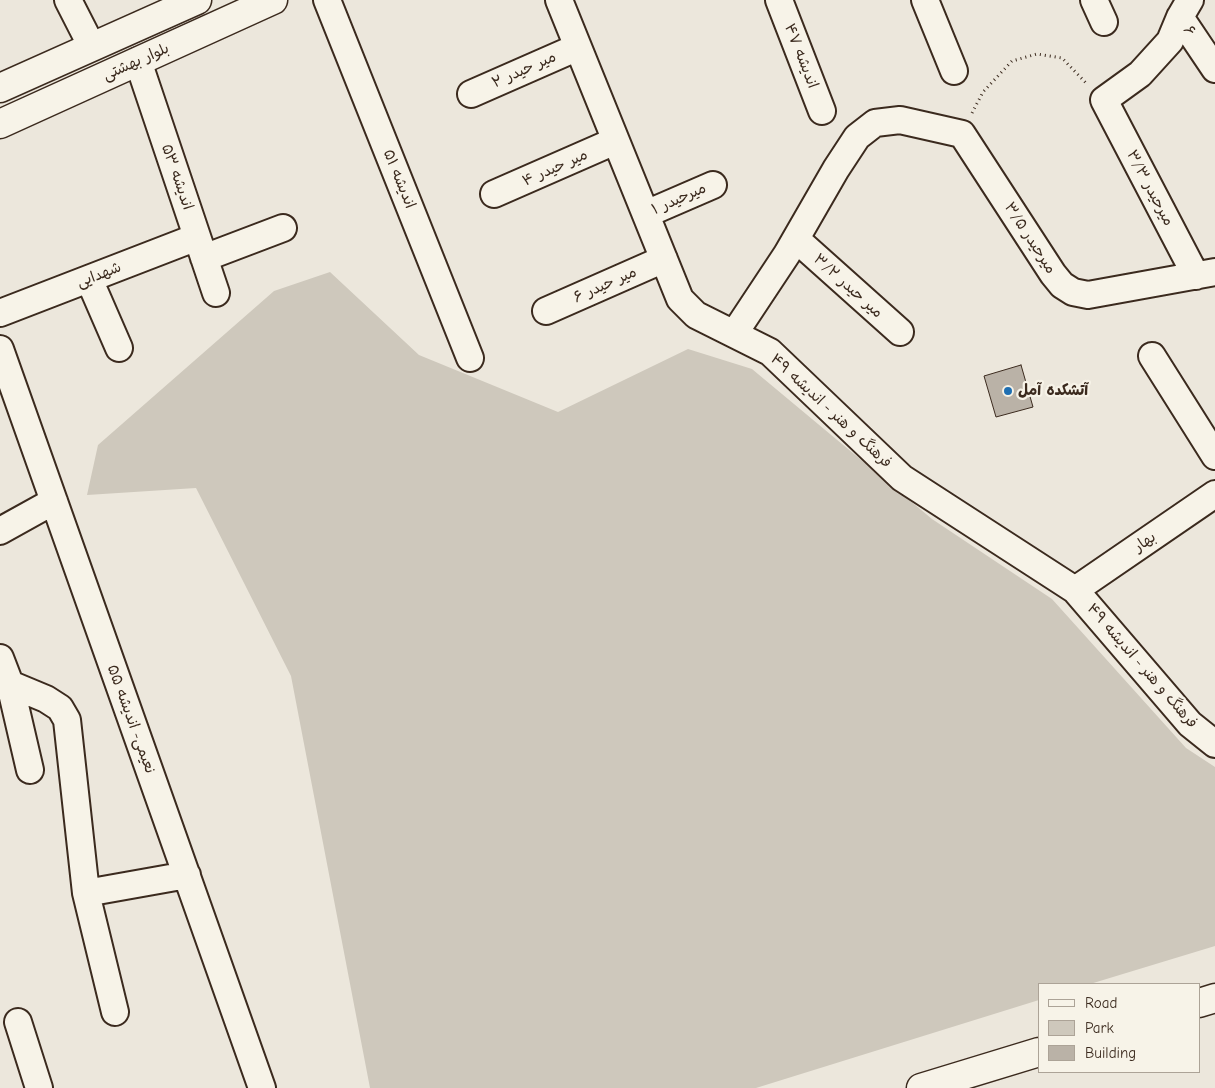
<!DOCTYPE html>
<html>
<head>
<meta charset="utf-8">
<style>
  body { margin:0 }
  #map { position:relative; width:1215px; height:1088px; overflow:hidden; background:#ece7dc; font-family:"Comic Neue",sans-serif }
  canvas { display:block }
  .legend { position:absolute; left:1038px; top:983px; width:162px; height:90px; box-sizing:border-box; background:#f7f3e8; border:1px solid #aca397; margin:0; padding:6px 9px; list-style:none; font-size:15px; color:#3b2a1e }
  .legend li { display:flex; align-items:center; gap:10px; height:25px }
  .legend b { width:25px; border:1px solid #aca397 }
</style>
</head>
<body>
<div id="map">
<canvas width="1215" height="1088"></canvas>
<ul class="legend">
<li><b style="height:6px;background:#f7f3e8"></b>Road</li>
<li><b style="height:14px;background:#cec8bc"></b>Park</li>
<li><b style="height:14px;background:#bab2a7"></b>Building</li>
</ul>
</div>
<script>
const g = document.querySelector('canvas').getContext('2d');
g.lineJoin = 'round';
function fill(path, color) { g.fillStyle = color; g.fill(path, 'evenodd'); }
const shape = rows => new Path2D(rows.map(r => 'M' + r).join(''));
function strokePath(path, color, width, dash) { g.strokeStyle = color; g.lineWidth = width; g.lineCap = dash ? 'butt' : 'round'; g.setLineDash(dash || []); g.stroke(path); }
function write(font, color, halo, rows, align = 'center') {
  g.font = font + ' "Comic Neue","Playpen Sans Arabic",sans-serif'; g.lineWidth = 4.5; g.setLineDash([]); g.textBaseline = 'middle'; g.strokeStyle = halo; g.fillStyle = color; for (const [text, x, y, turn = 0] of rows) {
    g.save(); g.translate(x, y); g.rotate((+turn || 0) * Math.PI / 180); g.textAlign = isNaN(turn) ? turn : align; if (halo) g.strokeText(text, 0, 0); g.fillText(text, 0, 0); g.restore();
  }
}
const green = shape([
  [330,272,419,355,558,412,688,349,752,369,932,519,1052,599,1186,748,1215,767,1215,946,1090,984,1039,984,1039,1000,756,1088,370,1088,291,676,196,488,87,495,98,445,274,291]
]);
const building = shape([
  [1021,365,1033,407,996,417,984,376,1021,365]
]);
const path = shape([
  [972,113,983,92,1012,61,1037,54,1062,58,1087,84]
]);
const minor = shape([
  [68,0,92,47],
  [327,0,470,358],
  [559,0,680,299,696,315,770,352,902,478,1075,590,1190,724,1215,744],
  [779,0,822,111],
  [925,0,954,71],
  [1094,0,1104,22],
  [1190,0,1180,17,1170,41,1140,74,1104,100,1196,276],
  [1180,17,1215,69],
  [138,61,216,293],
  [471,94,578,47],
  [494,194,615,141],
  [646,214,713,185],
  [796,239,900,332],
  [204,258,283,228],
  [89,279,119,348],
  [546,311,664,259],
  [0,313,197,237],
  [734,334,787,254,836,169,857,137,875,123,900,120,962,134,1053,274,1062,285,1073,292,1088,295,1215,272],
  [0,349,262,1088],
  [1152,356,1215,456],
  [0,531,54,501],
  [1075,590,1215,494],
  [0,658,10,684,30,770],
  [10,684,46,699,60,708,67,720,86,893,115,1012],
  [86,893,187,875],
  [18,1022,39,1088]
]);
const tertiary = shape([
  [1199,1003,1215,998],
  [921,1088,1039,1052]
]);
const primary = shape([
  [0,88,197,0],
  [0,124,273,0]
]);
const markers = [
  [1008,391,5,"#1f6fb2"]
];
const streetNames = [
  ["۶",1189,31,56],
  ["اندیشه ۴۷",801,56,69],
  ["بلوار بهشتی",136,62,-24],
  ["میر حیدر ۲",524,70,-24],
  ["میر حیدر ۴",555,168,-24],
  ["اندیشه ۵۳",177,177,71],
  ["اندیشه ۵۱",399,179,68],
  ["میرحیدر ۳/۳",1150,188,62],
  ["میرحیدر ۱",679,199,-24],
  ["میرحیدر ۳/۵",1030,238,57],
  ["شهدایی",99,275,-21],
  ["میر حیدر ۶",605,285,-24],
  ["میر حیدر ۳/۲",848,286,42],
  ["فرهنگ و هنر - اندیشه ۴۹",831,411,43],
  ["بهار",1145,542,-35],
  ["فرهنگ و هنر - اندیشه ۴۹",1142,666,49],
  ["نعیمی- اندیشه ۵۵",131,719,70]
];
const poiNames = [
  ["آتشکده آمل",1018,391]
];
fill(green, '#cec8bc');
fill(building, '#bab2a7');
strokePath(building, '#3b2a1e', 1);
strokePath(minor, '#3b2a1e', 30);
strokePath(tertiary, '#3b2a1e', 31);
strokePath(primary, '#3b2a1e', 31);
strokePath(path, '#3b2a1e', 3, [1, 4]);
strokePath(minor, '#f7f3e8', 26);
strokePath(tertiary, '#f7f3e8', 28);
strokePath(primary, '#f7f3e8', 28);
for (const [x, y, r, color] of markers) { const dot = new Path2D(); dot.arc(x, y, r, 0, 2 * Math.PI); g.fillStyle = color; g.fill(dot); strokePath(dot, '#f7f3e8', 2); }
write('15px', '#3b2a1e', '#f7f3e8', streetNames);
write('bold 15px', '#3b2a1e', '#f7f3e8', poiNames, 'left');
</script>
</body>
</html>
